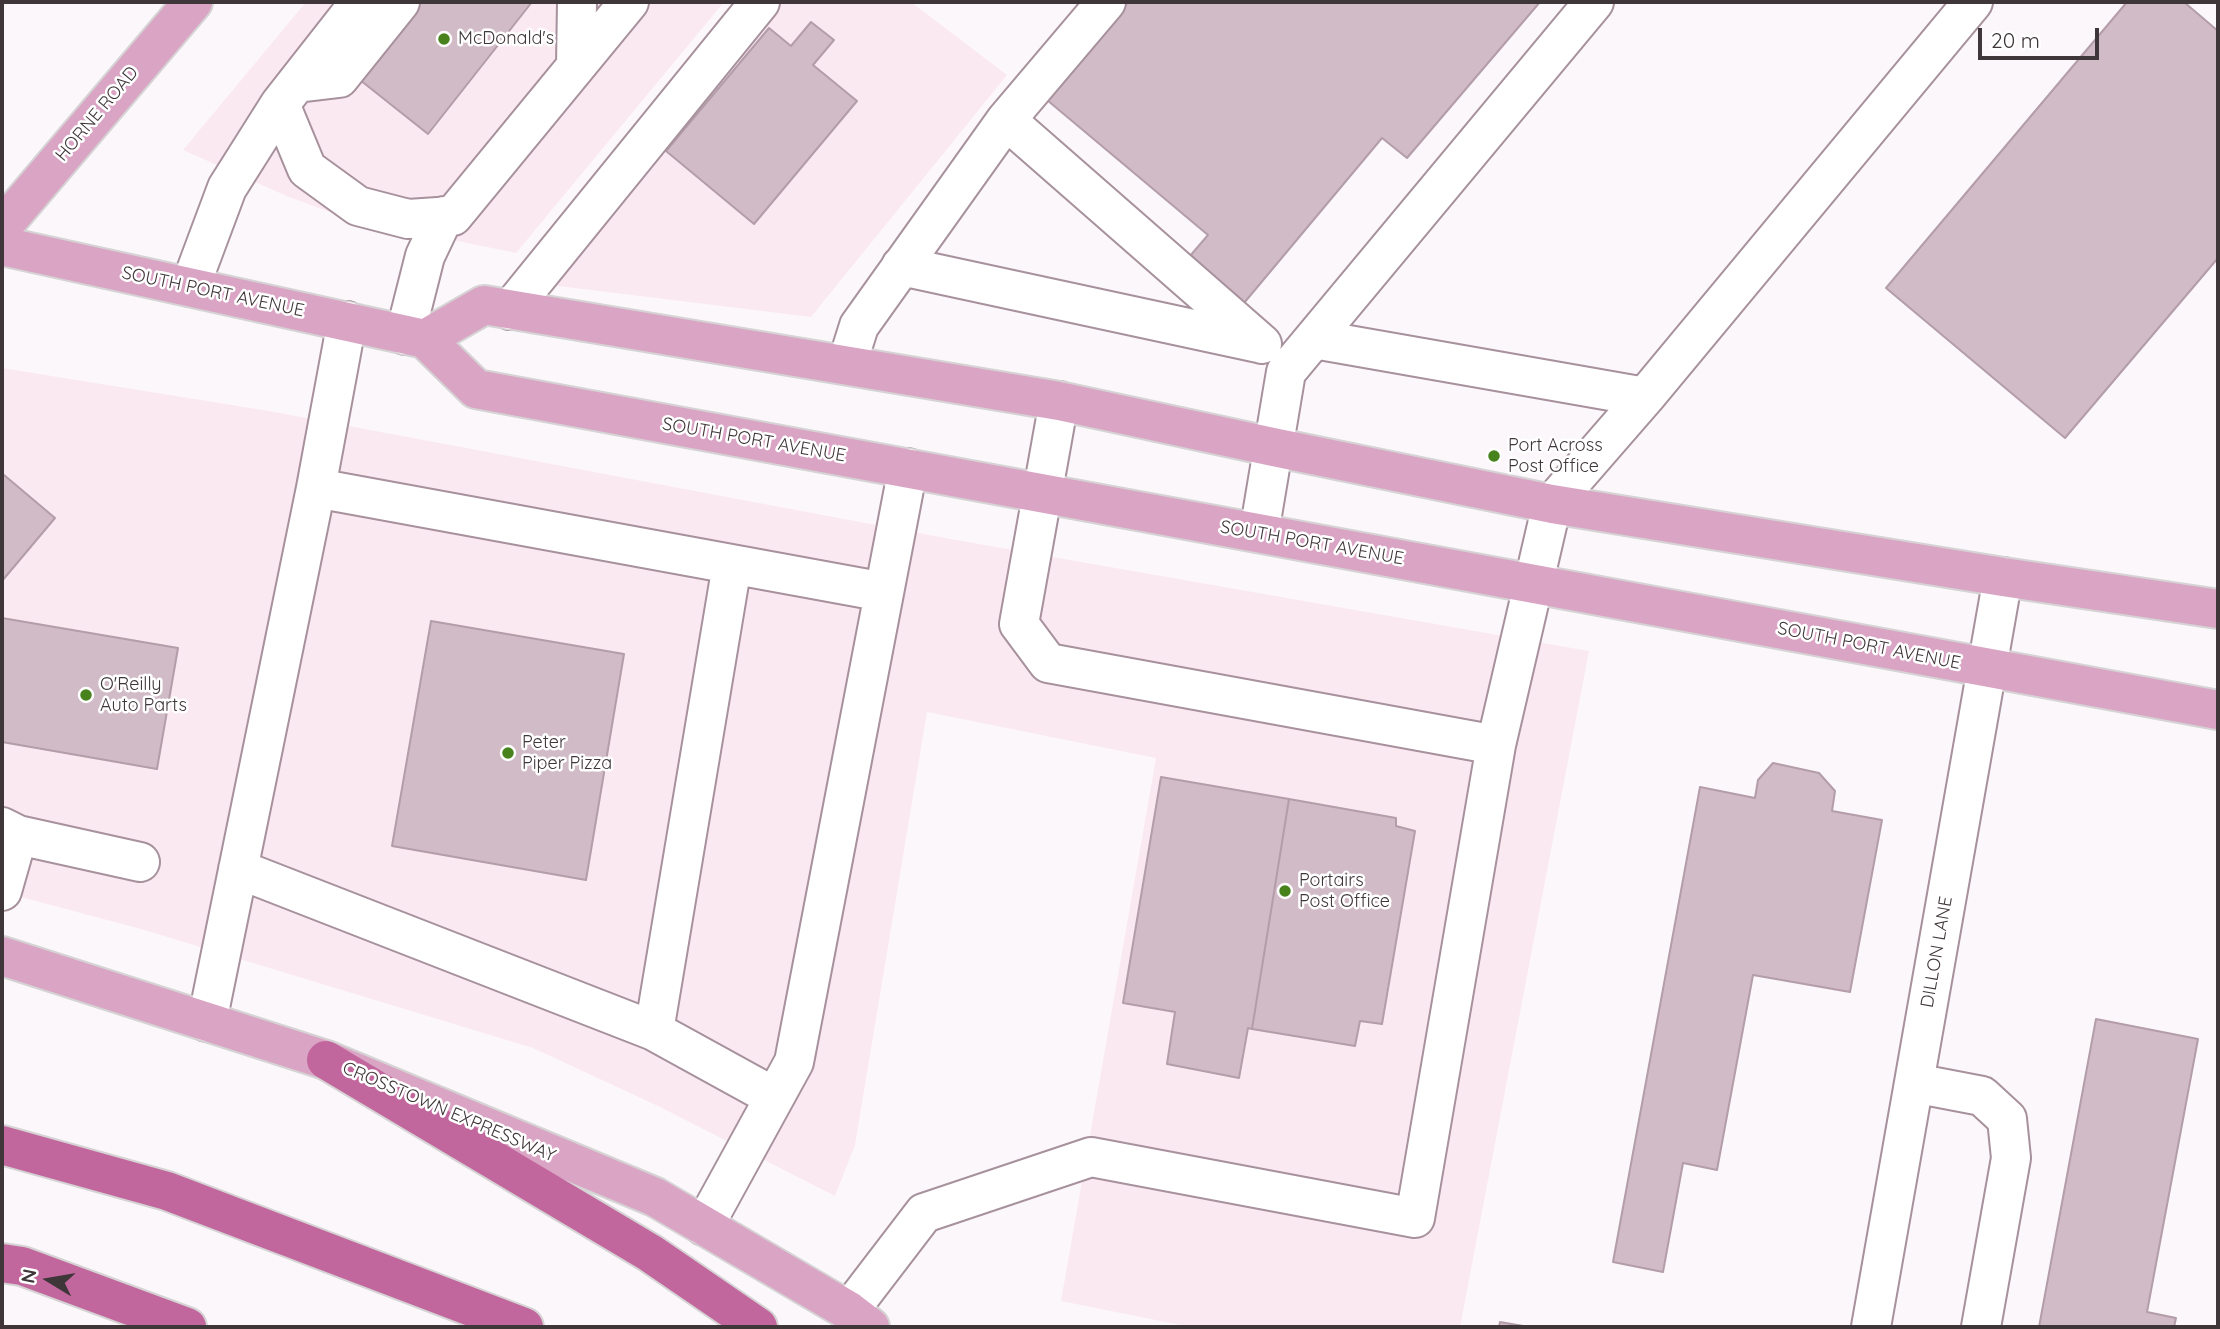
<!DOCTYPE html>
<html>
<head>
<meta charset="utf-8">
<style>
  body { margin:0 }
  #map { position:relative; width:2220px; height:1329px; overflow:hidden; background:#fcf7fa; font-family:Quicksand,sans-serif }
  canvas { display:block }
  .frame { position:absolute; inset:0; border:4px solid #3f363a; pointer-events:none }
  .north { position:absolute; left:14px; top:1245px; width:70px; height:70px; -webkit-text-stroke:5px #fff; paint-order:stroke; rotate:281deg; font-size:19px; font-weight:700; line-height:28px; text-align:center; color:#3f363a }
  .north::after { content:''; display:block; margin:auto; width:24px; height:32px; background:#3f363a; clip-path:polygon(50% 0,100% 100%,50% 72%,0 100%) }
  .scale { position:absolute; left:1978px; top:28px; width:121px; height:32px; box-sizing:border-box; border:4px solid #3f363a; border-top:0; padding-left:9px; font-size:21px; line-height:24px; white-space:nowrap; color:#3f363a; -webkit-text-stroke:5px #fff; paint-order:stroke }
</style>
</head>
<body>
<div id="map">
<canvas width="2220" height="1329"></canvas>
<div class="frame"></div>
<div class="north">N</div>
<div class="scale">20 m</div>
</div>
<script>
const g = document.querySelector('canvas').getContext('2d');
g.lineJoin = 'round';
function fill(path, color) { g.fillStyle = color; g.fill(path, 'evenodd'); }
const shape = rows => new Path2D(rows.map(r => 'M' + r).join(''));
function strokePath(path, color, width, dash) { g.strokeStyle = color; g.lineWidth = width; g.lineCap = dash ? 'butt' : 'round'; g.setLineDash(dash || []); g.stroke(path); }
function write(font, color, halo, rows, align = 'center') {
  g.font = font + ' Quicksand,sans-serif'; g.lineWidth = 5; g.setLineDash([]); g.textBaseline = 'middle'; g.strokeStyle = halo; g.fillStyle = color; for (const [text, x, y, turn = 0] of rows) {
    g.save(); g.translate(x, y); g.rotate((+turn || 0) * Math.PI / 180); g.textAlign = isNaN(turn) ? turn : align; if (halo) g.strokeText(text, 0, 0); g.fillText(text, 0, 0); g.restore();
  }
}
const built = shape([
  [306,2,724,2,516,253,346,218,289,197,183,150],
  [780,2,911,2,1007,75,811,317,542,284],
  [2,368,269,411,956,540,1589,651,1460,1327,1190,1327,1061,1301,1156,758,927,712,855,1145,835,1196,660,1107,533,1048,141,929,2,892]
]);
const building = shape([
  [415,2,532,2,428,134,355,76,415,2],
  [1128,2,1540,2,1407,158,1382,138,1239,309,1184,263,1208,235,1047,100,1128,2],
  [2127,2,2184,2,2218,31,2218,258,2065,438,1886,288,2127,2],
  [811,22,834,40,813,65,857,101,754,224,666,151,769,28,791,46,811,22],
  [4,475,55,518,2,581,2,478,4,475],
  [2,618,178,648,157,769,2,742,2,618],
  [431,621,624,654,586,880,392,846,431,621],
  [1773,763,1819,773,1835,791,1832,811,1882,820,1850,992,1753,975,1717,1170,1683,1163,1663,1272,1613,1262,1700,787,1755,798,1758,780,1773,763],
  [1161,777,1289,799,1252,1029,1248,1028,1239,1078,1167,1064,1175,1012,1123,1003,1161,777],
  [1289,799,1396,818,1396,826,1415,831,1382,1024,1360,1021,1355,1046,1252,1029,1289,799],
  [2096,1019,2198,1039,2147,1312,2176,1318,2174,1327,2039,1327,2096,1019],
  [1500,1322,1529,1327,1499,1327,1500,1322]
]);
const minor = shape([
  [360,2,280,104,307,169,358,206,408,219,453,216,629,2],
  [576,65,577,2],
  [297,83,339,78,400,2],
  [1006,120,1106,2],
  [901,266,1258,343],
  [190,287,227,188,280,104],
  [510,310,760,2],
  [405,335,425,256,444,216],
  [1314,339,1645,397,1973,2],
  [847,364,859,326,1006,120,1262,344],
  [1059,401,1019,624,1048,663,1496,745],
  [316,488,884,592],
  [1259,533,1286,372,1594,2],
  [2,827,18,835,2,891],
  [18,835,140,862],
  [238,869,654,1031,774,1097],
  [207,1022,316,488,347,321],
  [654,1031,732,565],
  [1914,1083,1982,1096,2007,1119,2011,1158,1981,1327],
  [704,1226,794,1062,908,468],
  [849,1311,924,1213,1091,1157,1415,1218,1496,745,1552,504,1645,397],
  [1871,1327,2003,577]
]);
const major = shape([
  [2,227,193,2],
  [2,246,425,339,476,389,2218,710],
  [425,339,484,305,1059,401,1273,447,1552,504,2003,577,2218,609],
  [2,956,326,1060,655,1197,849,1311,870,1327]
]);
const highway = shape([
  [326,1060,650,1253,758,1327],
  [2,1145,167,1191,524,1327],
  [2,1263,22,1266,187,1327]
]);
const markers = [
  [444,39,7,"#48821d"],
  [1494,456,7,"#48821d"],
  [86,695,7,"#48821d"],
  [508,753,7,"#48821d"],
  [1285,891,7,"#48821d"]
];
const poiNames = [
  ["McDonald's",458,39],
  ["Port Across",1508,446],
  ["Post Office",1508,467],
  ["O'Reilly",100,685],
  ["Auto Parts",100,706],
  ["Peter",522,743],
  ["Piper Pizza",522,764],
  ["Portairs",1299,881],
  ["Post Office",1299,902]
];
const streetNames = [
  ["HORNE ROAD",97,114,-50],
  ["SOUTH PORT AVENUE",213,292,12],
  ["SOUTH PORT AVENUE",754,440,10],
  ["SOUTH PORT AVENUE",1312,543,10],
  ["SOUTH PORT AVENUE",1869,646,11],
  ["DILLON LANE",1937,952,-80],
  ["CROSSTOWN EXPRESSWAY",449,1112,23]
];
fill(built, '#fbe9f2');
fill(building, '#d1bbc6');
strokePath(building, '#b39da8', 2);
strokePath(minor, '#a7919c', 42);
strokePath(major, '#d5d3d4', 42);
strokePath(highway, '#d5d3d4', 42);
strokePath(minor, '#fff', 38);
strokePath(major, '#daa4c4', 38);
strokePath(highway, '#c2679d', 38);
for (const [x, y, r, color] of markers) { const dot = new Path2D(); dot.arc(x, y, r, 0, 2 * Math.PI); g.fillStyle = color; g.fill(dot); strokePath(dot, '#fff', 2.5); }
write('18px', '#3f363a', '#fff', poiNames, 'left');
write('18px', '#3f363a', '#fff', streetNames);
</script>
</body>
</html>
